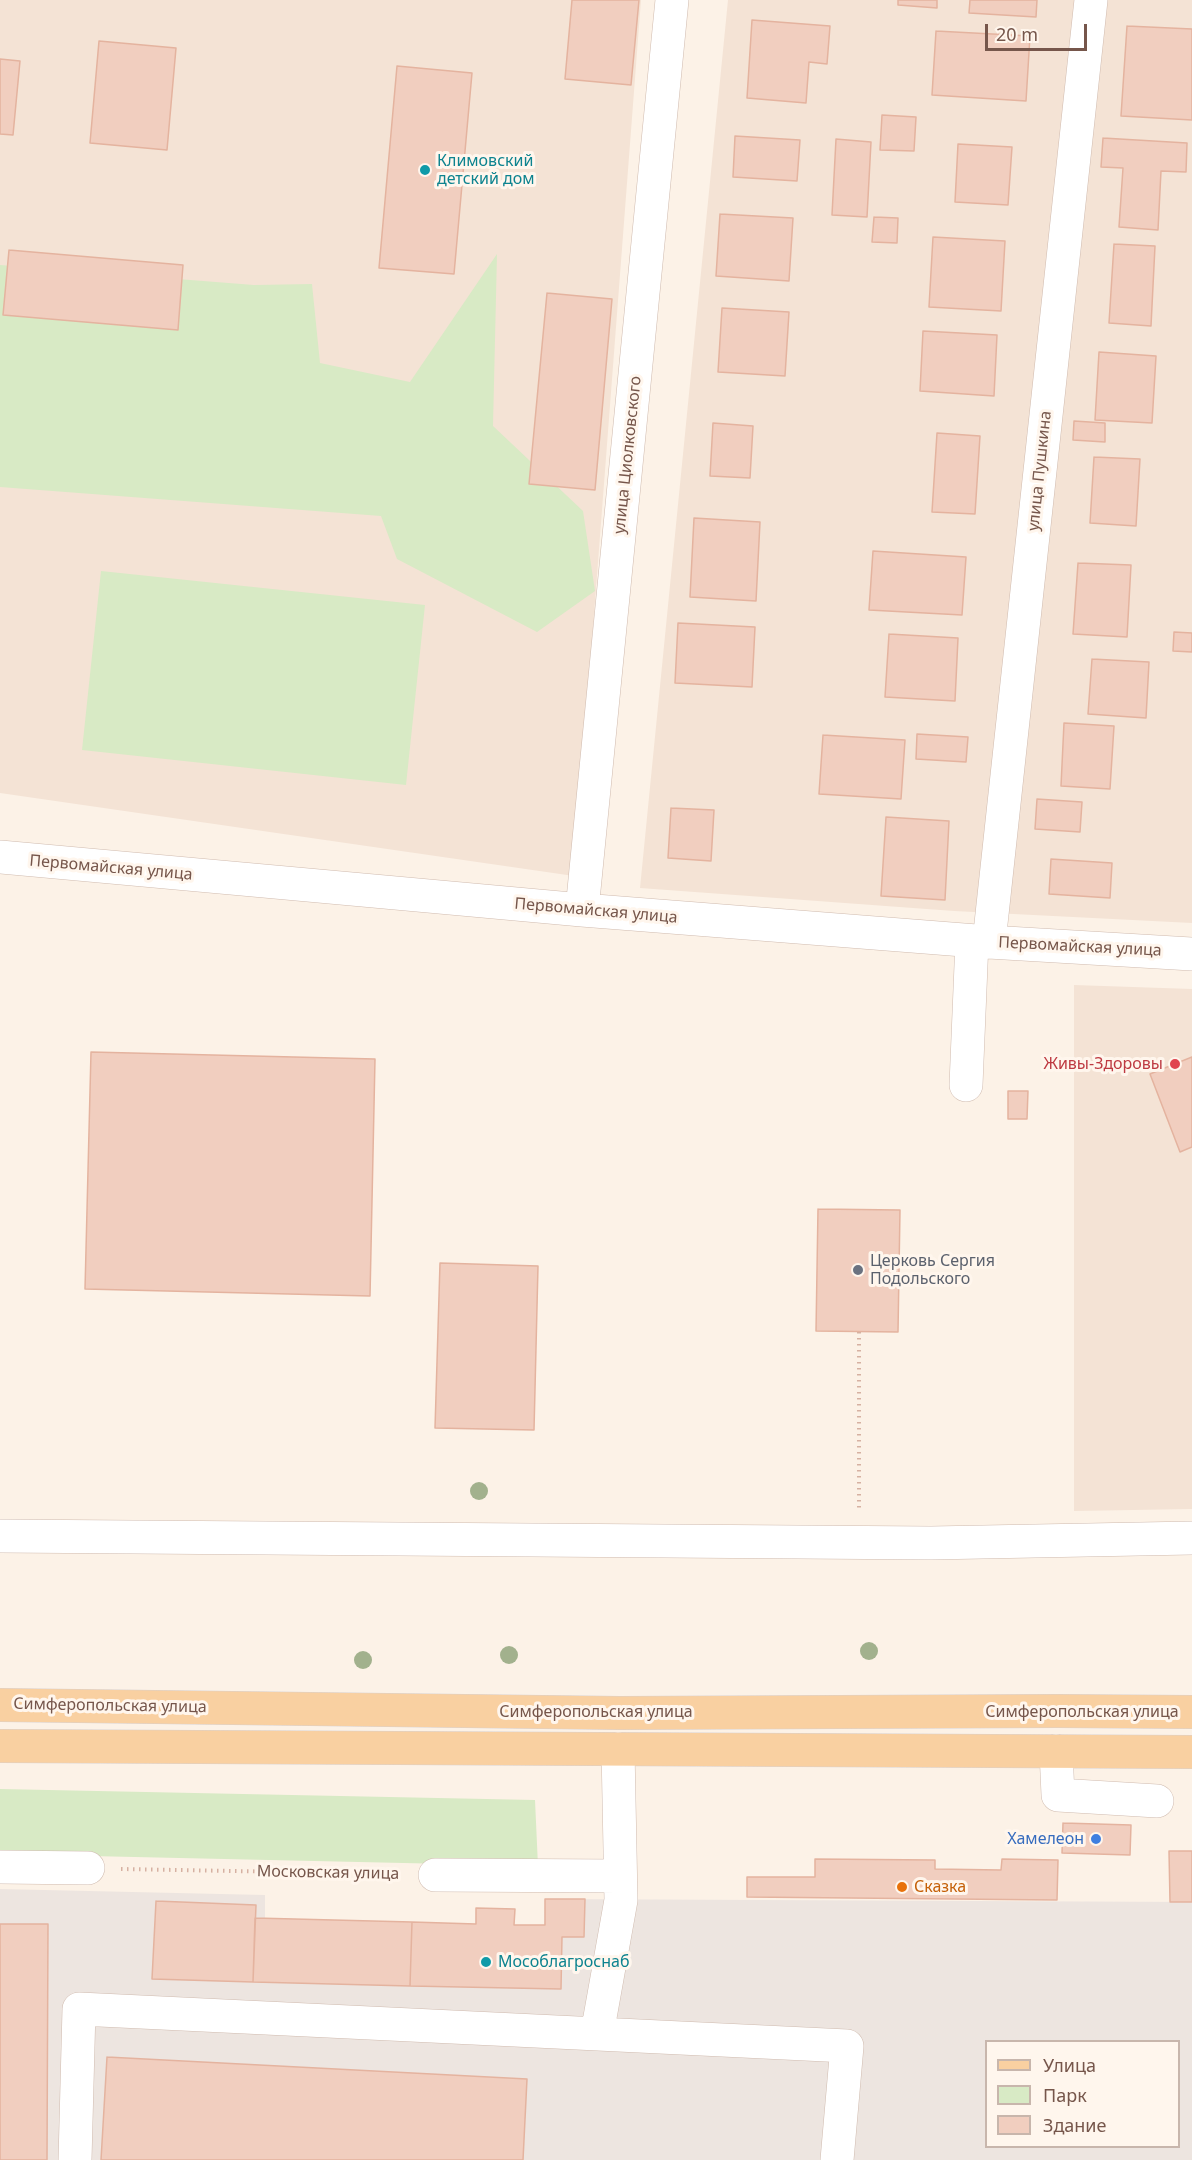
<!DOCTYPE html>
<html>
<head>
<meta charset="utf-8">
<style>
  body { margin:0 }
  #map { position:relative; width:1192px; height:2160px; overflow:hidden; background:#fcf2e7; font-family:"Noto Sans",sans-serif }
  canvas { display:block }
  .legend { position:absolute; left:985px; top:2040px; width:195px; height:108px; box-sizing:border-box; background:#fff6ed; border:2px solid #c8b6ac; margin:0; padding:8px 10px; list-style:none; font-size:18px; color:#76564b }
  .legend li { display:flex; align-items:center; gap:12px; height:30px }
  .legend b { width:30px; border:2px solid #c8b6ac }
  .scale { position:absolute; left:985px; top:24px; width:102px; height:27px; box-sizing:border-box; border:3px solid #76564b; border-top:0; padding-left:8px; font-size:18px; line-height:21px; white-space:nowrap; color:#76564b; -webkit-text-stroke:4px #fff6ed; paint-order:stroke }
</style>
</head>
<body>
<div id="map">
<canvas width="1192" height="2160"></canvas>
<ul class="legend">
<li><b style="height:8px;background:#f9d0a1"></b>Улица</li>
<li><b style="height:16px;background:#d8eac5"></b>Парк</li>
<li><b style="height:16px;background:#f1cebf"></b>Здание</li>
</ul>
<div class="scale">20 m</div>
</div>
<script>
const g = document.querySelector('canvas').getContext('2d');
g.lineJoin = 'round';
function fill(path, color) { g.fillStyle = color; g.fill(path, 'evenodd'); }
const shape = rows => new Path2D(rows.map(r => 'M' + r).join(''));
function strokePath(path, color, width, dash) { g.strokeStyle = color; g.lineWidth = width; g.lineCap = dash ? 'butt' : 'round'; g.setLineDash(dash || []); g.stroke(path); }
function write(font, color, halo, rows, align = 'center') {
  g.font = font + ' "Noto Sans",sans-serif'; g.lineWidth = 6; g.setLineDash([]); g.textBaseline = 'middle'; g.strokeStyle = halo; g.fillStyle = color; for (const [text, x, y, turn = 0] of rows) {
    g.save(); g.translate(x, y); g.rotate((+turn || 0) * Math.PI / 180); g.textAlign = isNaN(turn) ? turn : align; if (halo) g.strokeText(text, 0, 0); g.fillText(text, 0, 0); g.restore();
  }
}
const residential = shape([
  [0,0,641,0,574,876,0,793],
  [728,0,1192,0,1192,923,954,911,640,888],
  [1074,985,1192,989,1192,1509,1074,1511]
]);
const industrial = shape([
  [0,1889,265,1895,265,1918,475,1924,476,1908,515,1909,514,1925,544,1925,545,1899,1192,1902,1192,2160,0,2160],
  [986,2042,1178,2042,1178,2146,986,2146]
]);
const green = shape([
  [497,254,493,426,583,511,595,591,537,632,397,559,381,516,0,487,0,265,254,285,312,284,320,363,410,382],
  [101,571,425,605,406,785,82,750],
  [0,1789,535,1800,538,1866,0,1854]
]);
const building = shape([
  [572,0,639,0,631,85,565,79,572,0],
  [898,0,937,0,937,8,898,5,898,0],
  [970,0,1037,0,1036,17,969,13,970,0],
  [752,20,830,26,827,64,809,62,806,103,747,98,752,20],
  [1127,26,1192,29,1192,120,1121,116,1127,26],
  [936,31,1030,36,1026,101,932,95,936,31],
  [99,41,176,48,167,150,90,143,99,41],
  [0,59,20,61,13,135,0,134,0,59],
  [397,66,472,73,454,274,379,268,397,66],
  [882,115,916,117,914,151,880,150,882,115],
  [735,136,800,140,797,181,733,177,735,136],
  [1103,138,1187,143,1186,172,1161,171,1158,230,1119,227,1123,168,1101,167,1103,138],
  [836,139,871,142,867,217,832,215,836,139],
  [958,144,1012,147,1008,205,955,202,958,144],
  [720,214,793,218,789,281,716,276,720,214],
  [874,217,898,218,897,243,872,242,874,217],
  [933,237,1005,241,1001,311,929,307,933,237],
  [1114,244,1155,246,1151,326,1109,323,1114,244],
  [9,250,183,265,178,330,3,315,9,250],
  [547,293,612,299,595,490,529,484,547,293],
  [722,308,789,312,785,376,718,372,722,308],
  [923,331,997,335,994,396,920,391,923,331],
  [1099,352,1156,356,1152,423,1095,420,1099,352],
  [1074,421,1105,423,1105,442,1073,440,1074,421],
  [713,423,753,426,750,478,710,476,713,423],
  [937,433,980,436,975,514,932,512,937,433],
  [1094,457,1140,459,1136,526,1090,523,1094,457],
  [694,518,760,522,756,601,690,597,694,518],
  [873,551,966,557,962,615,869,610,873,551],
  [1078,563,1131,565,1127,637,1073,634,1078,563],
  [678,623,755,627,752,687,675,683,678,623],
  [1174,632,1192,633,1192,652,1173,651,1174,632],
  [889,634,958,638,955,701,885,697,889,634],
  [1092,659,1149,662,1146,718,1088,714,1092,659],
  [1064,723,1114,726,1110,789,1061,786,1064,723],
  [917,734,968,737,966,762,916,759,917,734],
  [823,735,905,740,901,799,819,794,823,735],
  [1037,799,1082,802,1080,832,1035,829,1037,799],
  [671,808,714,810,711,861,668,858,671,808],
  [886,817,949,821,945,900,881,896,886,817],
  [1051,859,1112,863,1110,898,1049,894,1051,859],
  [91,1052,375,1059,370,1296,85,1289,91,1052],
  [1192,1057,1192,1147,1180,1152,1150,1074,1192,1057],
  [1008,1091,1028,1091,1027,1119,1008,1119,1008,1091],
  [818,1209,900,1210,898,1332,816,1331,818,1209],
  [440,1263,538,1266,534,1430,435,1428,440,1263],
  [1063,1823,1131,1825,1130,1855,1062,1853,1063,1823],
  [1169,1851,1192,1851,1192,1902,1170,1902,1169,1851],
  [815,1859,935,1860,935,1869,1001,1870,1002,1859,1058,1860,1057,1900,747,1897,747,1877,815,1877,815,1859],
  [545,1899,585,1899,584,1937,562,1937,561,1989,410,1986,412,1922,476,1924,476,1908,515,1909,514,1925,545,1925,545,1899],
  [156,1901,256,1905,253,1982,152,1979,156,1901],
  [255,1918,412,1922,410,1986,253,1982,255,1918],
  [0,1924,48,1924,47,2160,0,2160,0,1924],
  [107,2057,527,2079,523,2160,101,2160,107,2057]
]);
const path = shape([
  [859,1332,859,1511],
  [121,1869,402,1874]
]);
const minor = shape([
  [0,857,582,910,989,942,1192,954],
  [582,910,672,0],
  [989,942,1091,0],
  [966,1085,972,941],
  [0,1536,931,1543,1192,1538],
  [1056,1751,1058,1795,1157,1801],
  [0,1867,88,1868],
  [435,1875,619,1876],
  [597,2034,621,1900,618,1749],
  [75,2160,79,2009,847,2046,837,2160]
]);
const major = shape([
  [0,1705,620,1713,1057,1711,1192,1712],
  [0,1746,1192,1752]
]);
const trees = [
  [479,1491],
  [869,1651],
  [509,1655],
  [363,1660]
];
const markers = [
  [425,170,6,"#0f9aa8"],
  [1175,1064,6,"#e0444e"],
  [858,1270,6,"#6b7280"],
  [1096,1839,6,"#3f7fe0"],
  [902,1887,6,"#e8710a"],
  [486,1962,6,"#0f9aa8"]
];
const cultureNames = [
  ["Климовский",437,161],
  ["детский дом",437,179],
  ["Мособлагроснаб",498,1962]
];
const streetNames = [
  ["улица Циолковского",628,455,-84],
  ["улица Пушкина",1040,471,-84],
  ["Первомайская улица",111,868,5],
  ["Первомайская улица",596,911,5],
  ["Первомайская улица",1080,947,3],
  ["Симферопольская улица",110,1706,1],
  ["Симферопольская улица",596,1712],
  ["Симферопольская улица",1082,1712],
  ["Московская улица",328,1873,1]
];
const healthNames = [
  ["Живы-Здоровы",1163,1064]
];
const worshipNames = [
  ["Церковь Сергия",870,1261],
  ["Подольского",870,1279]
];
const shopNames = [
  ["Хамелеон",1084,1839]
];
const foodNames = [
  ["Сказка",914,1887]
];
fill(residential, '#f4e3d5');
fill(industrial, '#ede5e0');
fill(green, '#d8eac5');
fill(building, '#f1cebf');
strokePath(building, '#e4b39f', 1.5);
strokePath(minor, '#d0bbaf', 34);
strokePath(major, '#d9d0cd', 34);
strokePath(path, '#d6b1a2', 4, [1.5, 4.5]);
strokePath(minor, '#fff', 33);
strokePath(major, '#f9d0a1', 33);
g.fillStyle = '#a2b18d';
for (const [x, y] of trees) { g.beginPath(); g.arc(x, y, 9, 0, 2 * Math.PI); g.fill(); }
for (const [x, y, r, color] of markers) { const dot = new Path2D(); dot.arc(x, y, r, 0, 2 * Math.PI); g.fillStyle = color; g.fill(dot); strokePath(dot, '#fff6ed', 2); }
write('16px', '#0d838f', '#fff6ed', cultureNames, 'left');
write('16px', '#76564b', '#fff6ed', streetNames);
write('16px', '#be3a42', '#fff6ed', healthNames, 'right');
write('16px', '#5b616d', '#fff6ed', worshipNames, 'left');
write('16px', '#366cbe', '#fff6ed', shopNames, 'right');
write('16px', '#c56008', '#fff6ed', foodNames, 'left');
</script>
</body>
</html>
